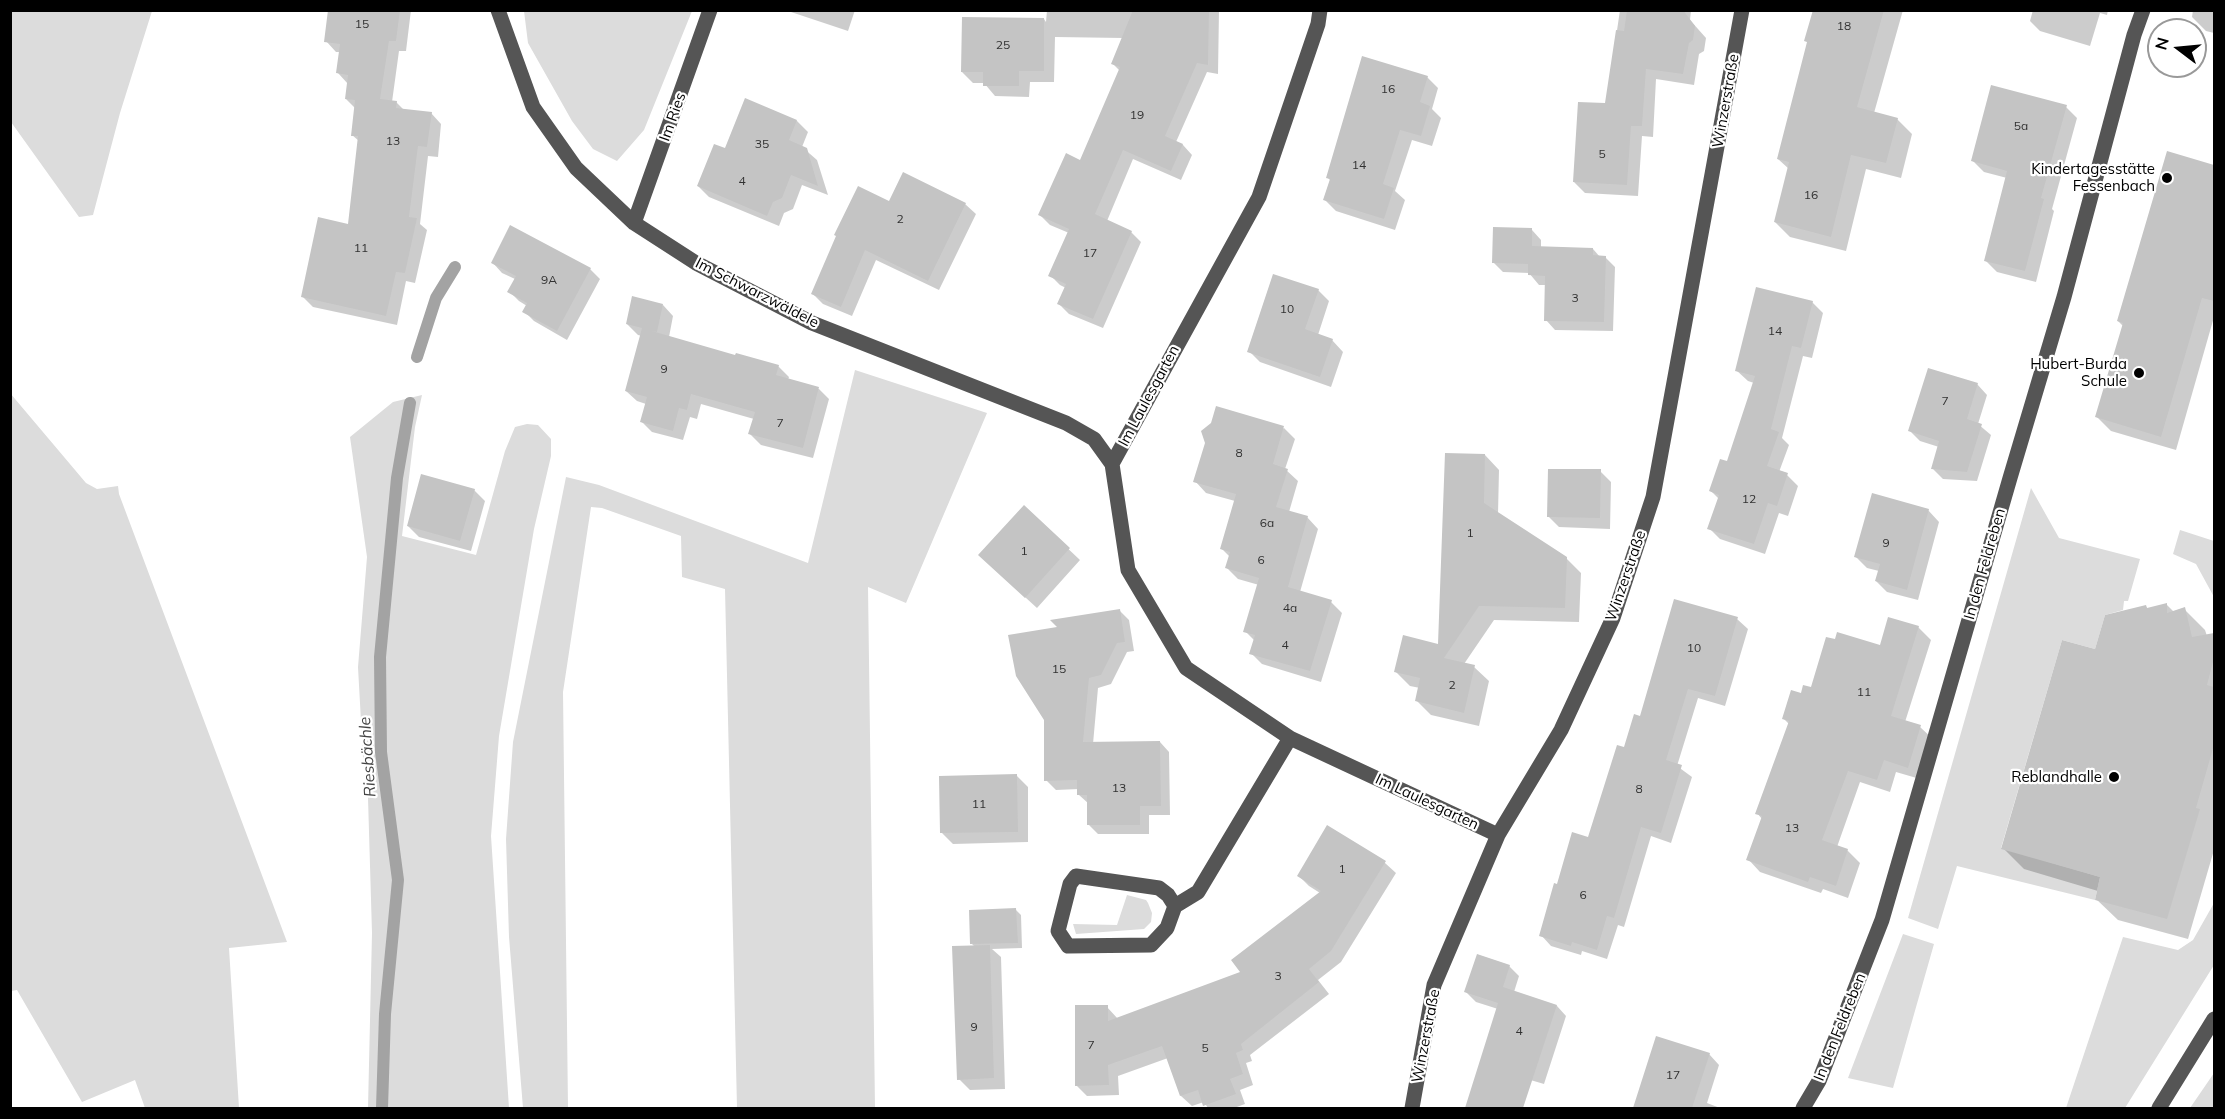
<!DOCTYPE html>
<html>
<head>
<meta charset="utf-8">
<style>
  body { margin:0 }
  #map { position:relative; width:2225px; height:1119px; overflow:hidden; background:#fff; font-family:Mulish,sans-serif }
  canvas { display:block }
  .frame { position:absolute; inset:0; border:12px solid #000; pointer-events:none }
  .north { position:absolute; left:2147px; top:18px; width:60px; height:60px; box-sizing:border-box; background:#fff; border:2px solid #999; border-radius:50%; rotate:286deg; font-size:16px; font-weight:700; line-height:24px; text-align:center; color:#000 }
  .north::after { content:''; display:block; margin:auto; width:21px; height:27px; background:#000; clip-path:polygon(50% 0,100% 100%,50% 72%,0 100%) }
</style>
</head>
<body>
<div id="map">
<canvas width="2225" height="1119"></canvas>
<div class="frame"></div>
<div class="north">N</div>
</div>
<script>
const g = document.querySelector('canvas').getContext('2d');
g.lineJoin = 'round';
function fill(path, color) { g.fillStyle = color; g.fill(path, 'evenodd'); }
const shape = rows => new Path2D(rows.map(r => 'M' + r).join(''));
function strokePath(path, color, width, dash) { g.strokeStyle = color; g.lineWidth = width; g.lineCap = dash ? 'butt' : 'round'; g.setLineDash(dash || []); g.stroke(path); }
function write(font, color, halo, rows, align = 'center') {
  g.font = font + ' Mulish,sans-serif'; g.lineWidth = 4.5; g.setLineDash([]); g.textBaseline = 'middle'; g.strokeStyle = halo; g.fillStyle = color; for (const [text, x, y, turn = 0] of rows) {
    g.save(); g.translate(x, y); g.rotate((+turn || 0) * Math.PI / 180); g.textAlign = isNaN(turn) ? turn : align; if (halo) g.strokeText(text, 0, 0); g.fillText(text, 0, 0); g.restore();
  }
}
const green = shape([
  [10,11,152,11,120,113,93,215,79,217,11,122],
  [524,11,692,11,644,130,617,161,593,149,572,121,528,43],
  [855,370,987,413,906,603,868,587,875,1108,737,1108,725,589,682,577,681,536,602,508,591,507,563,692,568,1108,523,1108,509,937,506,839,513,742,566,477,599,485,808,563],
  [10,393,86,483,97,489,118,486,119,494,287,942,229,948,239,1108,145,1108,135,1080,82,1102,17,990,11,991],
  [422,395,415,427,402,536,476,555,505,451,515,427,527,424,538,425,551,439,551,456,534,529,499,736,491,836,509,1108,368,1108,372,933,368,798,363,757,358,667,367,557,350,437,393,402],
  [2031,488,2059,538,2140,559,2128,601,2124,601,2123,610,2105,615,2095,649,2062,640,2001,848,2100,877,2095,900,1957,866,1938,929,1908,918],
  [2180,530,2214,541,2214,597,2196,564,2173,554],
  [1127,895,1146,900,1148,903,1152,913,1151,922,1144,929,1076,934,1073,924,1117,925],
  [2214,903,2214,965,2125,1108,2066,1108,2123,937,2178,950,2193,940],
  [1903,934,1934,944,1893,1088,1848,1078],
  [2214,1073,2214,1108,2190,1108]
]);
const shadow = shape([
  [329,10,411,10,406,51,399,51,392,102,396,102,404,110,431,113,441,124,438,157,428,156,420,224,427,230,415,283,406,281,397,325,313,307,303,297,349,225,359,141,352,135,355,108,346,99,348,84,338,73,340,52,336,52,326,41],
  [785,10,855,10,848,31],
  [1047,10,1219,10,1218,74,1207,72,1176,142,1183,145,1192,155,1181,180,1133,159,1107,221,1131,232,1141,242,1103,328,1069,314,1059,304,1066,288,1060,285,1050,275,1069,233,1050,225,1040,215,1081,162,1120,71,1112,63,1123,38,1055,37,1054,82,1030,82,1029,97,995,96,984,83,973,83,962,72,1044,19,1046,22],
  [1620,10,1691,10,1690,20,1706,38,1704,51,1699,54,1694,85,1656,79,1653,137,1642,136,1638,196,1585,193,1574,182,1606,105],
  [1814,10,1903,10,1874,113,1897,119,1912,134,1901,178,1866,169,1846,251,1790,237,1775,222,1789,169,1778,159,1808,43],
  [2033,10,2108,10,2107,15,2100,13,2090,46,2040,31,2030,21],
  [2193,10,2214,10,2214,33,2206,31,2192,17],
  [1427,77,1438,88,1432,109,1441,118,1432,146,1412,140,1395,191,1405,200,1395,230,1336,211,1325,200,1331,181,1327,177],
  [745,100,797,121,808,132,802,147,817,160,828,195,802,185,793,209,784,213,779,226,709,197,698,186,725,150],
  [2066,107,2077,118,2052,209,2054,211,2036,282,1997,272,1985,260,2007,178,1984,172,1972,160],
  [2168,153,2214,167,2214,317,2176,450,2111,431,2097,417,2123,326,2118,321],
  [890,203,965,204,976,214,939,290,876,260,852,316,823,304,813,294],
  [1532,230,1541,240,1541,248,1593,249,1600,257,1605,257,1615,267,1613,331,1555,330,1546,320,1546,285,1539,285,1529,273,1503,272,1493,262],
  [493,263,590,269,600,279,567,340,534,321,524,311,527,306,519,301,509,291,515,279,502,273],
  [1318,290,1329,301,1318,335,1332,340,1343,352,1331,387,1260,362,1249,351],
  [1812,302,1823,313,1812,358,1803,356,1782,438,1789,445,1779,472,1787,475,1798,486,1788,516,1779,513,1765,554,1720,539,1709,528,1719,499,1711,491,1728,463,1754,383,1748,381,1736,370],
  [663,305,673,316,669,337,736,357,778,366,789,377,788,380,819,389,829,399,813,458,761,445,750,434,754,419,701,404,697,419,690,417,683,440,652,432,641,421,646,404,637,401,626,391,642,336,638,335,627,324],
  [1977,384,1987,395,1978,424,1991,435,1977,481,1943,479,1933,469,1939,447,1920,441,1910,431],
  [1284,428,1295,439,1285,469,1298,481,1289,512,1307,517,1318,529,1300,592,1331,602,1342,613,1321,682,1262,664,1251,653,1255,641,1245,631,1259,585,1238,579,1227,568,1230,557,1222,549,1235,501,1206,493,1195,481],
  [1485,455,1499,470,1498,514,1566,558,1581,573,1579,622,1494,620,1464,664,1474,667,1489,681,1479,726,1431,715,1417,701,1420,688,1410,686,1395,671,1439,646],
  [1600,471,1611,482,1610,529,1559,527,1548,516],
  [474,490,485,501,471,551,419,537,408,526],
  [1024,507,1080,560,1037,608,991,566],
  [1928,510,1939,522,1918,600,1887,592,1876,581,1879,571,1867,568,1856,557],
  [2166,604,2174,612,2184,609,2205,630,2207,636,2212,635,2214,637,2214,850,2188,939,2118,920,2096,899,2098,891,2024,869,2003,848,2096,651,2146,607,2148,609],
  [1119,610,1129,620,1134,651,1127,652,1111,684,1098,688,1093,744,1160,742,1169,752,1170,815,1149,815,1149,834,1098,834,1089,825,1089,804,1079,795,1079,789,1056,790,1046,780,1059,628],
  [1737,619,1748,629,1725,706,1698,698,1677,766,1692,777,1671,843,1651,836,1624,927,1618,925,1607,959,1582,951,1581,955,1551,946,1541,935,1558,886,1589,839,1624,749,1641,718],
  [1918,627,1931,640,1905,722,1920,727,1933,739,1920,779,1896,772,1890,792,1860,782,1837,847,1847,850,1860,863,1848,898,1823,889,1821,893,1760,872,1748,859,1762,819,1757,813,1790,725,1784,719,1802,695,1881,647],
  [1017,776,1028,787,1028,842,953,844,942,833],
  [1328,828,1385,863,1396,873,1341,962,1318,980,1329,994,1250,1055,1252,1061,1246,1063,1253,1085,1240,1090,1245,1104,1234,1108,1208,1108,1204,1102,1192,1106,1181,1096,1168,1058,1118,1076,1119,1095,1087,1096,1076,1085,1107,1007,1118,1019,1243,973,1320,893,1309,886,1299,876],
  [1016,910,1021,915,1022,948,992,949,1001,957,1005,1089,970,1090,959,1079,975,947,972,944],
  [1509,966,1519,976,1514,992,1557,1006,1566,1016,1544,1084,1527,1079,1517,1108,1467,1108,1498,1009,1476,1002,1466,992],
  [1657,1038,1709,1054,1719,1065,1707,1103,1720,1108,1635,1108]
]);
const stream = shape([
  [417,357,436,298,455,267],
  [382,1108,385,1014,398,880,381,752,380,657,397,478,410,403]
]);
const building = shape([
  [328,10,400,10,396,41,389,41,380,99,397,101,396,108,432,112,427,147,418,146,409,217,417,218,405,273,396,272,386,316,301,297,318,217,348,224,358,136,351,136,355,100,345,99,348,75,336,73,340,44,324,42],
  [1133,10,1209,10,1208,65,1197,63,1165,136,1183,144,1171,171,1123,150,1095,214,1132,231,1093,319,1057,304,1066,284,1048,276,1069,229,1038,215,1066,153,1080,160,1120,67,1111,64],
  [1627,10,1683,10,1695,26,1693,40,1689,43,1683,74,1646,69,1642,126,1631,126,1627,185,1573,182,1578,102,1605,103,1616,30,1624,31],
  [1813,10,1884,10,1857,107,1898,118,1886,163,1851,155,1831,237,1774,222,1789,162,1777,159,1807,42,1804,41],
  [962,17,1044,18,1044,71,1019,71,1019,86,983,86,983,72,961,72],
  [1362,56,1428,76,1420,102,1430,106,1421,136,1400,130,1383,184,1394,188,1384,219,1323,200,1330,179,1326,178],
  [1991,85,2067,105,2041,198,2044,199,2025,271,1984,261,2007,171,1971,161],
  [745,98,797,120,789,140,807,148,818,186,791,175,782,198,773,202,767,216,697,186,714,144,725,148],
  [2167,151,2214,165,2214,301,2202,298,2161,437,2095,417,2123,323,2117,321],
  [903,172,966,203,928,281,865,250,841,307,811,294,836,236,834,235,858,186,889,201],
  [510,225,591,268,557,331,522,312,527,303,507,292,516,276,491,263],
  [1493,227,1532,228,1532,246,1593,248,1593,255,1606,256,1604,322,1544,321,1545,276,1528,275,1528,264,1492,263],
  [1273,274,1319,289,1305,329,1333,339,1320,377,1247,352],
  [1756,287,1813,301,1801,348,1792,346,1771,429,1779,432,1767,466,1788,473,1777,506,1768,503,1754,544,1707,529,1719,495,1709,491,1720,459,1727,461,1755,376,1735,371],
  [632,296,663,304,657,332,652,331,735,355,736,353,779,365,776,375,819,387,803,448,748,434,755,412,691,394,687,410,679,408,673,431,640,422,647,397,625,391,642,328,626,324],
  [1928,368,1978,383,1967,419,1982,424,1967,472,1931,469,1939,441,1908,431],
  [1216,406,1284,426,1273,464,1288,469,1276,507,1308,516,1288,587,1332,600,1310,671,1249,654,1255,635,1243,632,1259,578,1225,568,1230,552,1220,549,1236,494,1193,482,1205,443,1201,431,1211,423],
  [1445,453,1485,454,1484,503,1567,557,1565,608,1479,606,1444,658,1475,665,1464,713,1415,701,1420,678,1394,672,1403,635,1438,644],
  [1548,469,1601,469,1600,518,1547,517],
  [421,474,475,489,460,541,407,526],
  [1872,493,1929,509,1907,590,1875,581,1880,564,1854,557],
  [1024,505,1070,548,1025,598,978,555],
  [1674,599,1738,617,1715,696,1688,689,1666,760,1682,765,1661,833,1641,827,1614,918,1607,916,1597,950,1572,942,1571,946,1539,936,1554,883,1557,884,1572,832,1588,837,1617,745,1624,747,1634,714,1640,716],
  [2167,603,2167,613,2185,607,2192,637,2214,633,2214,658,2207,685,2214,687,2214,745,2196,808,2200,809,2167,919,2095,900,2100,877,2001,849,2062,640,2095,649,2105,615,2146,605,2147,608],
  [1120,609,1125,642,1117,643,1101,675,1089,678,1083,742,1160,741,1161,806,1140,806,1140,825,1087,825,1087,795,1077,795,1077,780,1044,781,1044,720,1016,676,1008,635,1057,627,1050,620],
  [1888,617,1919,626,1891,716,1921,725,1908,768,1884,760,1877,780,1848,771,1822,840,1848,849,1836,886,1810,877,1808,882,1746,860,1762,816,1755,814,1789,721,1782,719,1791,690,1801,693,1803,685,1811,687,1826,637,1835,639,1837,632,1880,645],
  [1017,774,1018,832,940,833,939,776],
  [1327,825,1386,861,1331,951,1309,969,1319,982,1241,1044,1243,1050,1236,1053,1243,1074,1230,1079,1236,1094,1203,1106,1198,1090,1180,1096,1162,1046,1108,1065,1109,1085,1075,1086,1075,1005,1108,1005,1108,1021,1240,972,1231,960,1321,891,1297,876],
  [1016,908,1018,943,970,944,969,910],
  [990,945,994,1078,957,1080,952,946],
  [1477,954,1510,965,1503,987,1557,1005,1523,1108,1465,1108,1498,1003,1464,992],
  [1656,1036,1710,1053,1692,1108,1633,1108]
]);
const minor = shape([
  [498,10,533,107,576,168,634,223,696,263,812,323,1066,423,1094,439,1112,464],
  [1320,10,1318,24,1259,197,1112,464,1128,570,1186,668,1290,738,1498,835],
  [634,223,710,10],
  [1175,906,1168,895,1159,888,1076,876,1070,884,1058,931,1068,946,1151,945,1167,928,1175,906,1198,892,1290,738],
  [1412,1108,1434,985,1498,835,1561,730,1613,618,1653,497,1742,10],
  [1803,1108,1819,1081,1882,920,2010,478,2064,297,2134,35,2143,10],
  [2159,1108,2214,1019]
]);
const markers = [
  [2167,178,6,"#000"],
  [2139,373,6,"#000"],
  [2114,777,6,"#000"]
];
const numberNames = [
  ["15",362,24],
  ["18",1844,26],
  ["25",1003,45],
  ["16",1388,89],
  ["19",1137,115],
  ["5a",2021,126],
  ["13",393,141],
  ["35",762,144],
  ["5",1602,154],
  ["14",1359,165],
  ["4",742,181],
  ["16",1811,195],
  ["2",900,219],
  ["11",361,248],
  ["17",1090,253],
  ["9A",549,280],
  ["3",1575,298],
  ["10",1287,309],
  ["14",1775,331],
  ["9",664,369],
  ["7",1945,401],
  ["7",780,423],
  ["8",1239,453],
  ["12",1749,499],
  ["6a",1267,523],
  ["1",1470,533],
  ["9",1886,543],
  ["1",1024,551],
  ["6",1261,560],
  ["4a",1290,608],
  ["4",1285,645],
  ["10",1694,648],
  ["15",1059,669],
  ["2",1452,685],
  ["11",1864,692],
  ["13",1119,788],
  ["8",1639,789],
  ["11",979,804],
  ["13",1792,828],
  ["1",1342,869],
  ["6",1583,895],
  ["3",1278,976],
  ["9",974,1027],
  ["4",1519,1031],
  ["7",1091,1045],
  ["5",1205,1048],
  ["17",1673,1075]
];
const streetNames = [
  ["Winzerstraße",1726,101,-80],
  ["Im Ries",673,117,-70],
  ["Im Schwarzwäldele",757,293,27],
  ["Im Laulesgarten",1149,396,-62],
  ["In den Feldreben",1985,564,-74],
  ["Winzerstraße",1626,576,-71],
  ["Im Laulesgarten",1427,802,25],
  ["In den Feldreben",1840,1027,-68],
  ["Winzerstraße",1426,1036,-79]
];
const poiNames = [
  ["Kindertagesstätte",2155,169],
  ["Fessenbach",2155,186],
  ["Hubert-Burda",2127,364],
  ["Schule",2127,381],
  ["Reblandhalle",2102,777]
];
const waterNames = [
  ["Riesbächle",368,757,-94]
];
fill(green, '#dcdcdc');
fill(shadow, '#0003');
strokePath(stream, '#a3a3a3', 12);
fill(building, '#c4c4c4');
strokePath(minor, '#555', 15);
for (const [x, y, r, color] of markers) { const dot = new Path2D(); dot.arc(x, y, r, 0, 2 * Math.PI); g.fillStyle = color; g.fill(dot); strokePath(dot, '#fff', 2); }
write('12px', '#313131', null, numberNames);
write('15px', '#000', '#fff', streetNames);
write('15px', '#000', '#fff', poiNames, 'right');
write('italic 16px', '#444', '#fff', waterNames);
</script>
</body>
</html>
